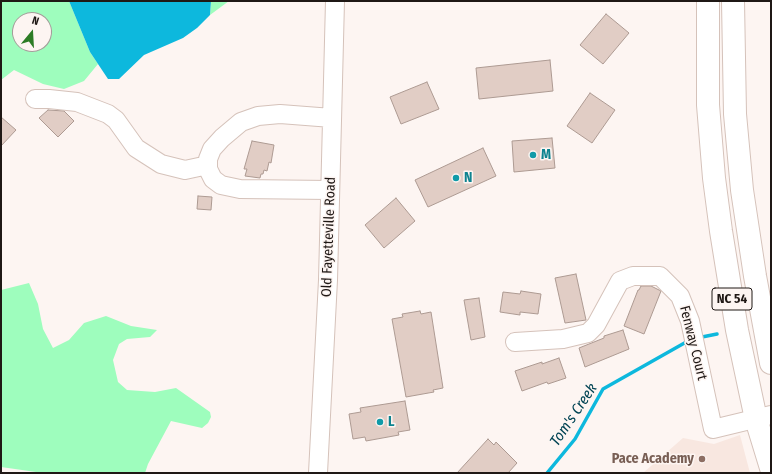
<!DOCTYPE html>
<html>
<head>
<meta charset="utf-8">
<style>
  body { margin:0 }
  #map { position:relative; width:772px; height:474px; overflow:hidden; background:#fdf5f2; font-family:"Fira Sans Condensed",sans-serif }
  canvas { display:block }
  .frame { position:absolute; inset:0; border:2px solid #1f1815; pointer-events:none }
  .north { position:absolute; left:12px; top:12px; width:40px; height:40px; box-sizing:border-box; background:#fdf5f2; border:1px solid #a49d9a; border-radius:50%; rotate:18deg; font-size:11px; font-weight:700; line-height:16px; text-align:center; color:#1f1815 }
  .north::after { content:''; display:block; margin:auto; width:14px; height:18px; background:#2d7c26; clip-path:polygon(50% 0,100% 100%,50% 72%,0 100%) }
</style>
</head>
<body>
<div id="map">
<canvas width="772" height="474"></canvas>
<div class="frame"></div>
<div class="north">N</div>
</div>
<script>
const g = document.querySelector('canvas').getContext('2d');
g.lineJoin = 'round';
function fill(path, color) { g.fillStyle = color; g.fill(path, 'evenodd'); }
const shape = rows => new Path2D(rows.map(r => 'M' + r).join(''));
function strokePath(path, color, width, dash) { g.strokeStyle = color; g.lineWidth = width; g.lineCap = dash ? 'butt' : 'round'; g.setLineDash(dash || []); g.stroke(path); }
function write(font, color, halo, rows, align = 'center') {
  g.font = font + ' "Fira Sans Condensed",sans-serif'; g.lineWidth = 3; g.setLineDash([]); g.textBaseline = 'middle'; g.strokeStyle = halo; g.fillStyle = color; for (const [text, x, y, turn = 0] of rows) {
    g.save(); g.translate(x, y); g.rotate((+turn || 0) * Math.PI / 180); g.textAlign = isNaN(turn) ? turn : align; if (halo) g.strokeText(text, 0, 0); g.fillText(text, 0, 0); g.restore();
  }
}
const built = shape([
  [740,435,750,473,643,473,683,438,714,444]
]);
const green = shape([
  [1,1,69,1,90,52,98,64,84,81,64,89,43,84,14,70,1,80],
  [20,20,44,20,44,44,20,44],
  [211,1,229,1,210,15],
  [29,283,38,304,43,329,53,348,69,340,84,323,106,316,131,326,157,330,150,337,127,339,119,344,113,360,118,382,127,390,155,392,176,388,210,412,211,417,208,423,202,428,171,421,148,464,145,473,43,473,1,467,1,290]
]);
const water = shape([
  [69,1,211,1,210,15,197,28,183,38,144,55,119,79,108,79,90,52]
]);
const stream = shape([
  [702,337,717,334],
  [547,473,575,439,603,389,688,341]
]);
const building = shape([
  [606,14,629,33,603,64,580,45,606,14],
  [550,60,553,91,479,99,476,68,550,60],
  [427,82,439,109,401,124,390,97,427,82],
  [590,93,615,110,592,143,567,126,590,93],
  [48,110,64,111,74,121,58,137,39,118,48,110],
  [1,117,16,130,1,146,1,117],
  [552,138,555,168,514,172,512,141,552,138],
  [252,141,274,145,271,163,269,162,267,171,264,170,263,174,261,174,260,178,245,176,247,169,244,169,252,141],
  [483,148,496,176,428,207,415,180,483,148],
  [198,196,212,197,211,210,197,209,198,196],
  [396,198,415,221,384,248,365,225,396,198],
  [576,274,586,320,565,323,555,278,576,274],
  [641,286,651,286,661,291,644,334,624,326,638,290,639,290,641,286],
  [521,291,541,294,538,314,520,312,520,315,500,312,503,292,520,294,521,291],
  [479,298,485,337,471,340,464,300,479,298],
  [420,311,421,314,431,312,443,388,433,390,434,392,406,397,392,319,403,317,402,314,420,311],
  [623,330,629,349,585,367,579,348,604,338,604,336,623,330],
  [559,358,566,378,548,384,547,382,522,391,515,371,542,362,542,364,559,358],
  [405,401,410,430,398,432,399,435,366,441,365,437,353,439,349,414,361,412,360,408,405,401],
  [488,439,494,445,496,442,517,463,508,473,457,473,488,439]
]);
const minor = shape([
  [35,99,49,99,77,102,108,114,116,120,136,148,161,164,185,170,208,165],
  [330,190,240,189,221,185,213,179,208,169,208,159,212,149,222,138,241,122,258,116,280,114,332,118],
  [515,342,563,339,588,333,596,325,620,281,633,276,660,276,680,296,690,321,713,429,771,415],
  [318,473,328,280,335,1]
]);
const highway = shape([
  [708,1,708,105,714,178,721,231,737,330,756,419,771,468],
  [733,1,735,114,742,190,755,276,771,363]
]);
const markers = [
  [533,155,4,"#0f9aa8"],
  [456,178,4,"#0f9aa8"],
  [380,422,4,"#0f9aa8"],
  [702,459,4,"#8d6e63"]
];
const shields = [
  [732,299,40]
];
const shieldNames = [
  ["NC 54",732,299]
];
const cultureNames = [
  ["M",541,155],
  ["N",464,178],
  ["L",388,422]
];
const streetNames = [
  ["Old Fayetteville Road",329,237,-88],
  ["Fenway Court",693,343,76]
];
const educationNames = [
  ["Pace Academy",694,459]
];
const waterNames = [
  ["Tom's Creek",574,415,-56]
];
fill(built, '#f8e7e0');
fill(green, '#9efdbd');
fill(water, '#0db8dd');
strokePath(stream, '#0db8dd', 3.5);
fill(building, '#e1cdc5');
strokePath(building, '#ad9a92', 1);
strokePath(minor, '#d5c2ba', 20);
strokePath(highway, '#d5c2ba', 24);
strokePath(minor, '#fff', 18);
strokePath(highway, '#fff', 22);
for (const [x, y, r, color] of markers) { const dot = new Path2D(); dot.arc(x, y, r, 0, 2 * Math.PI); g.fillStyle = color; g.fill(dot); strokePath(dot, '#fdf5f2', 1.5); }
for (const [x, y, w] of shields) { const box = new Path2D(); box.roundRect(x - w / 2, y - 11, w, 22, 3); g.fillStyle = '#fdf5f2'; g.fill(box); strokePath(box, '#1f1815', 1); }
write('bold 13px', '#1f1815', null, shieldNames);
write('bold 14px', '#0d838f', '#fdf5f2', cultureNames, 'left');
write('14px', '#1f1815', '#fdf5f2', streetNames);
write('bold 14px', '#785e54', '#fdf5f2', educationNames, 'right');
write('italic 15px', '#014353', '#fdf5f2', waterNames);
</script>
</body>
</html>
